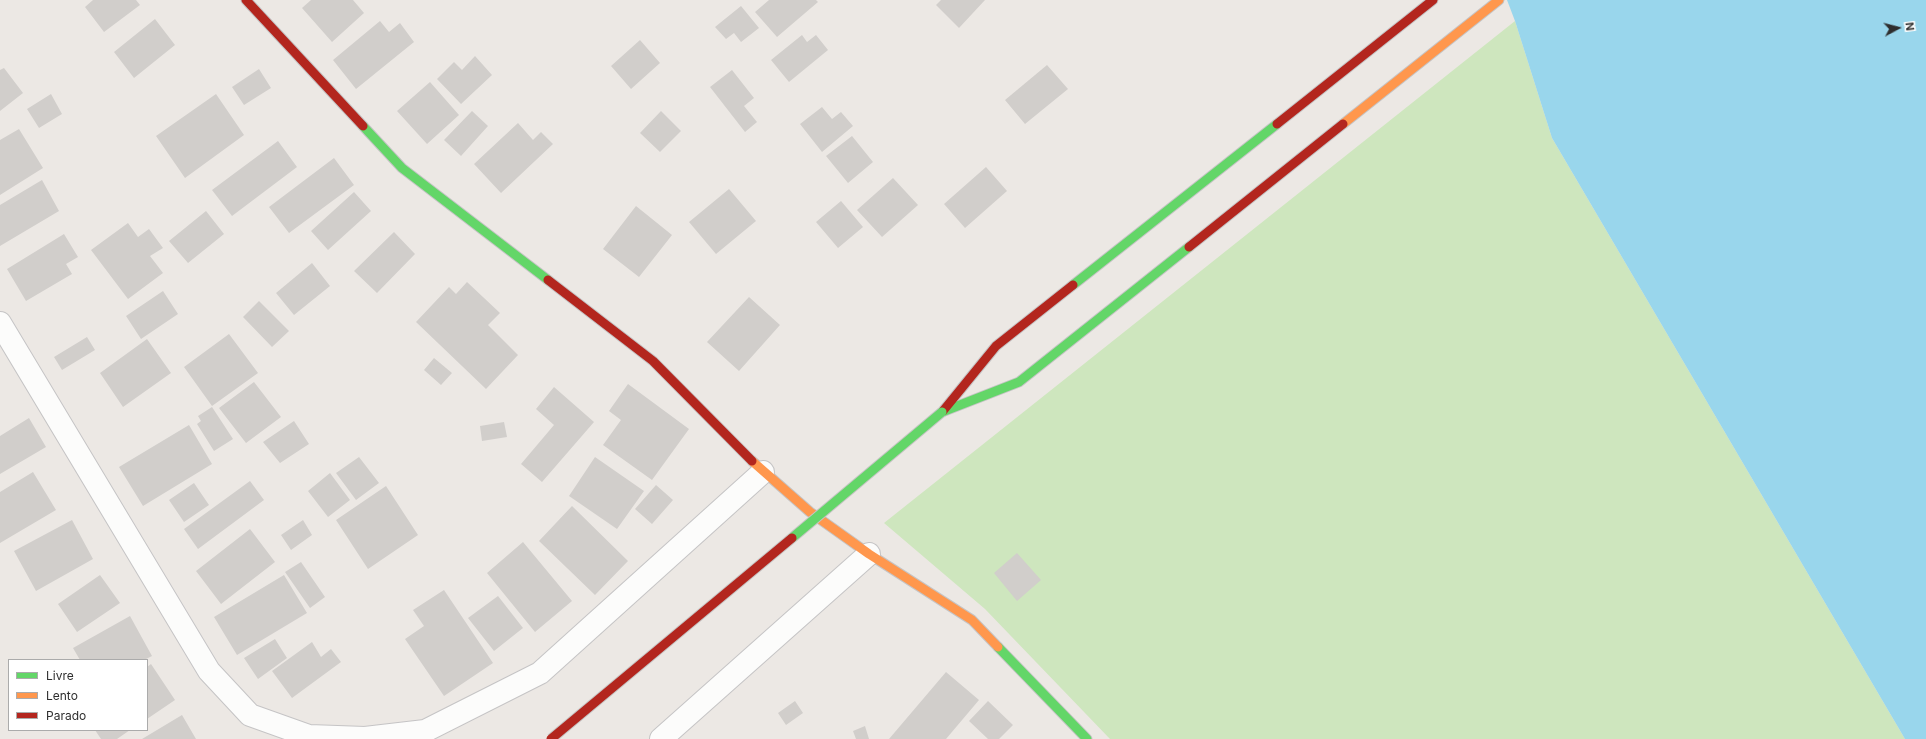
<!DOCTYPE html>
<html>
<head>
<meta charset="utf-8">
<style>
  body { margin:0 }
  #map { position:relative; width:1926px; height:739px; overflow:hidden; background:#ece8e4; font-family:Inter,sans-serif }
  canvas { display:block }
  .legend { position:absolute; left:8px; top:659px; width:140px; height:72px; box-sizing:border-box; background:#fff; border:1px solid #ababab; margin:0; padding:5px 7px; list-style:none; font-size:12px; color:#2e2e2e }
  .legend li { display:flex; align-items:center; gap:8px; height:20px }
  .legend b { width:20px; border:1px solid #ababab }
  .north { position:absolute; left:1878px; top:8px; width:40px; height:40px; -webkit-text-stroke:3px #fff; paint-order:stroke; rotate:83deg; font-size:11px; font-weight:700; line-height:16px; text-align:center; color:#2e2e2e }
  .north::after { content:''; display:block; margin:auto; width:14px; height:18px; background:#2e2e2e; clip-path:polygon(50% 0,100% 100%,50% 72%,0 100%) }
</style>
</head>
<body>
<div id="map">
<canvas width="1926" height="739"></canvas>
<ul class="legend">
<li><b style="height:5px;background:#63d668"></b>Livre</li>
<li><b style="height:5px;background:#ff974d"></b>Lento</li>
<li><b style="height:5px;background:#b3261e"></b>Parado</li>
</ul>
<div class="north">N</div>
</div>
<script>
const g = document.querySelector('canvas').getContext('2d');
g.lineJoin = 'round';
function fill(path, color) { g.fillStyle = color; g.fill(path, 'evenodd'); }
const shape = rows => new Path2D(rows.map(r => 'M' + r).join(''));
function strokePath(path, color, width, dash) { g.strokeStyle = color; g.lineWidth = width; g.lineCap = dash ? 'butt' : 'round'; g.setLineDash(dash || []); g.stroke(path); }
const green = shape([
  [1515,21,1552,138,1905,739,1110,739,985,609,884,523]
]);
const water = shape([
  [1507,0,1926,0,1926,739,1905,739,1552,138,1515,21]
]);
const building = shape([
  [93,0,136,0,140,5,104,32,85,7],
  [311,0,353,0,364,13,332,42,302,8],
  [769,0,816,0,818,2,777,37,755,12],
  [941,0,985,0,959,28,936,5],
  [741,6,759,28,741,42,734,33,726,39,715,27],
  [155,19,175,45,134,78,114,52],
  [380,21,389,32,400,23,414,42,356,89,333,60],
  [802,35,807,42,816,35,828,50,789,82,771,60],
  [640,40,660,63,631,89,611,66],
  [475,56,492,75,461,104,437,79,454,62,462,70],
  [1047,65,1068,89,1025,124,1005,100],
  [4,68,23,93,0,111,0,70],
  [259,69,271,88,244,105,232,87],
  [732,70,754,98,744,106,757,122,745,132,710,87],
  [430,82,459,115,427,144,397,111],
  [51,94,62,114,39,128,27,109],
  [216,94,244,135,185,178,156,136],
  [822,107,832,119,841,112,853,126,822,152,800,124],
  [472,111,488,126,461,156,444,140],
  [661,111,681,131,660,152,640,133],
  [518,123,533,140,541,132,553,144,501,193,474,164],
  [19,129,43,168,0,195,0,140],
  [852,136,873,162,848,183,826,156],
  [278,141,297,167,232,216,212,190],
  [334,158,354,185,289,233,269,207],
  [986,167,1007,191,965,228,944,204],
  [893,178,918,205,882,237,857,210],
  [42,180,59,211,0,246,0,205],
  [729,189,756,221,716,254,689,222],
  [354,192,371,211,328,250,311,231],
  [841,201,863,227,838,248,816,222],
  [636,206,672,235,639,277,603,249],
  [206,211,224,234,188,263,169,241],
  [128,223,138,237,149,229,163,248,150,256,163,273,128,299,91,250],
  [394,232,415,254,377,293,354,271],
  [64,234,78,257,66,264,72,274,26,301,7,269],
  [312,263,330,286,294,315,276,293],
  [467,282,500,313,488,325,518,355,486,389,416,322,449,287,456,294],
  [163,291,178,314,141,339,126,316],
  [749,297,780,325,739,371,707,342],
  [259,301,289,331,272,347,243,317],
  [229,334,258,373,212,406,184,367],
  [87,337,95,350,62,370,54,357],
  [147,339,171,373,123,407,100,373],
  [434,358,452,373,441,385,424,370],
  [254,382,281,417,246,443,219,408],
  [628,384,689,429,652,480,603,445,621,420,609,411],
  [554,387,594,422,542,482,521,464,554,425,536,409],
  [212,407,233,439,214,451,197,424,201,421,198,416],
  [29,418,46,447,0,474,0,436],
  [294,421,309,444,280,463,263,442],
  [504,422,507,437,482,441,480,426],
  [189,425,212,464,143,506,119,467],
  [359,457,379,483,356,500,336,473],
  [595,457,644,491,617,529,569,496],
  [33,472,56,510,0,543,0,492],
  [330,473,350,500,328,517,308,491],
  [250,481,264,500,198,549,184,529],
  [194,483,209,505,184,522,169,500],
  [656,485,673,500,652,524,635,509],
  [386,486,418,535,368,569,336,520],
  [572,506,628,561,595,595,539,541],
  [72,520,93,559,36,591,14,551],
  [303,520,312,535,291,550,281,535],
  [250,529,275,562,221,604,196,571],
  [523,542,572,601,535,632,487,573],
  [1017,553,1041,580,1017,601,994,573],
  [301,562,325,597,310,608,285,572],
  [100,575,120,603,77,632,58,604],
  [284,575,307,613,237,655,214,617],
  [444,590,493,663,444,696,405,639,424,626,413,610],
  [498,596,523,628,494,651,468,618],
  [130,616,152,656,144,660,80,660,73,648],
  [275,639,287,658,258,679,244,658],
  [312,642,321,657,331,649,341,662,292,698,272,671],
  [151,664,175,700,147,719,147,667],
  [946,672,979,700,946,739,889,739],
  [795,701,803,713,786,725,778,713],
  [988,701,1013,725,999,739,988,739,969,721],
  [182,715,196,739,142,739],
  [865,726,869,739,856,739,853,731],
  [95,730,130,730,117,739,101,739]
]);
const street = shape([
  [0,323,209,671,250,715,309,736,365,738,425,731,540,673,763,472],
  [661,739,869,554]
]);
const fast = shape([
  [363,126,402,168,548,280],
  [1073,285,1277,124],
  [942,412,1019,382,1189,247],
  [998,647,1087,739]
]);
const slow = shape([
  [1343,124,1499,0],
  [752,461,810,512,869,554,972,620,998,647]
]);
const jam = shape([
  [246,0,363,126],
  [1277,124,1433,0],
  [1189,247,1343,124],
  [548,280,653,361,752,461],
  [943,411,996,346,1073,285]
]);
const fastBridge = shape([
  [792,538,942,412]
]);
const jamBridge = shape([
  [551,739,792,538]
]);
fill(green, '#cee6be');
fill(water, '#99d6ec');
fill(building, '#d1cecb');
strokePath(street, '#c5c4c5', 24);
strokePath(fast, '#c5c4c5', 11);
strokePath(slow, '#c5c4c5', 11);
strokePath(jam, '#c5c4c5', 11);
strokePath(street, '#fcfcfb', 22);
strokePath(fast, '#63d668', 9);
strokePath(slow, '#ff974d', 9);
strokePath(jam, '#b3261e', 9);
strokePath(fastBridge, '#c6c5c4', 11, []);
strokePath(jamBridge, '#c6c5c4', 11, []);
strokePath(fastBridge, '#63d668', 9);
strokePath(jamBridge, '#b3261e', 9);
</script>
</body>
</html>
